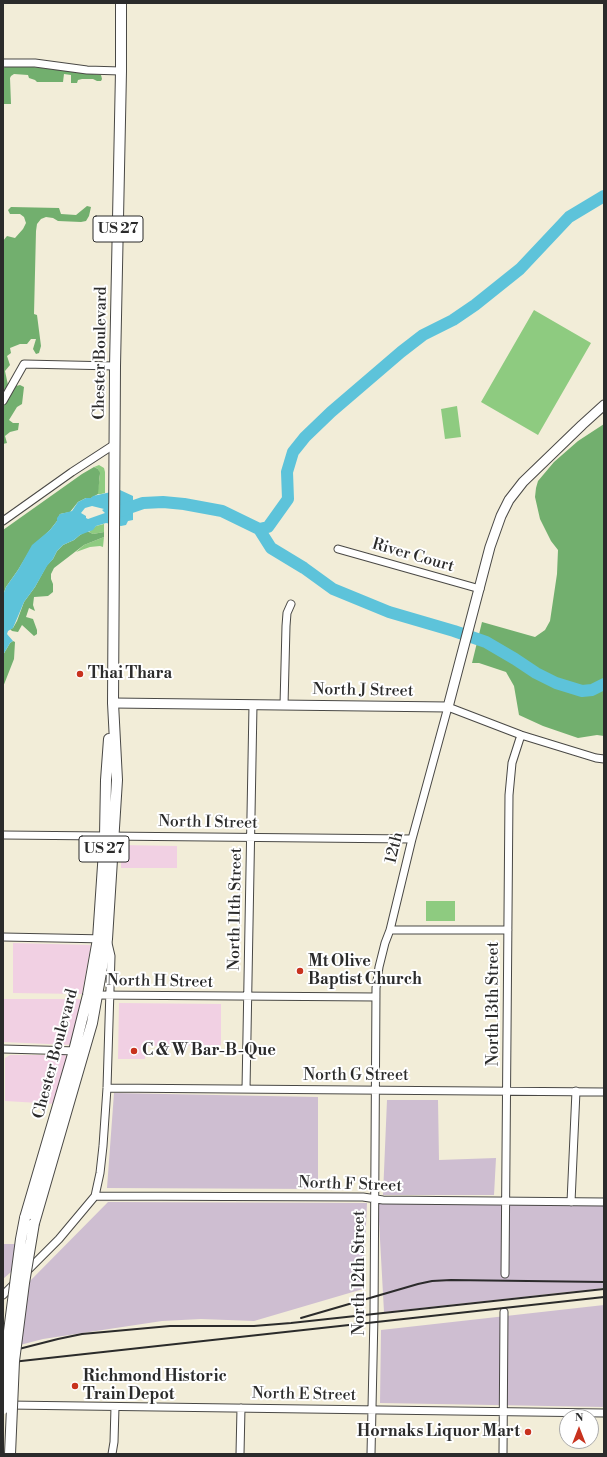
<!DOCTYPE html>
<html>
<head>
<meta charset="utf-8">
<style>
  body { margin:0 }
  #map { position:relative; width:607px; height:1457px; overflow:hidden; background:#f2edd8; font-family:"Libre Bodoni",serif }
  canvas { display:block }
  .frame { position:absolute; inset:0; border:4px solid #2b2b2b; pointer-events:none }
  .north { position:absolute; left:559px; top:1409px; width:40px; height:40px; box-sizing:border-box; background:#fff; border:1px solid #aaa; border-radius:50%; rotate:0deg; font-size:11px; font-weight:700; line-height:16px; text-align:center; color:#2b2b2b }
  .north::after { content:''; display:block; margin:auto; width:14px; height:18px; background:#c8321e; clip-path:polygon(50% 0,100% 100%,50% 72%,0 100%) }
</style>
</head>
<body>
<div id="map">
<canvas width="607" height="1457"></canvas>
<div class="frame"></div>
<div class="north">N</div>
</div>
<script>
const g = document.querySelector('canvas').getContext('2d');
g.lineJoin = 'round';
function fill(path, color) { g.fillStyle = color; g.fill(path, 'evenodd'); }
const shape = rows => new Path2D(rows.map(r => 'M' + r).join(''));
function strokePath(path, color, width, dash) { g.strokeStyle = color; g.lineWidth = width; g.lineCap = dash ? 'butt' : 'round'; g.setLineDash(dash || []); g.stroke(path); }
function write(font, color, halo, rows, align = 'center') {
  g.font = font + ' "Libre Bodoni",serif'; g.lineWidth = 4; g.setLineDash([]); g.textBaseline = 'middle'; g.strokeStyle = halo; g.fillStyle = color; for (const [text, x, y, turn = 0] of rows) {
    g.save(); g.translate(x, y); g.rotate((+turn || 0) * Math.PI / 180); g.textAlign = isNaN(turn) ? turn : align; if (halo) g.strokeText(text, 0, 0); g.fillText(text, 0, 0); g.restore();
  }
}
const built = shape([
  [121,845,177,846,177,868,121,868],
  [13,943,91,945,82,994,13,993],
  [3,999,81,999,74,1043,71,1045,3,1042],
  [119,1003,221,1004,221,1045,146,1046,145,1059,118,1059],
  [10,1055,65,1055,68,1058,56,1104,5,1101,5,1058]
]);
const industrial = shape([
  [114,1093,318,1097,318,1189,107,1188],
  [387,1100,438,1100,439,1160,496,1158,494,1195,383,1195],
  [108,1202,367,1203,363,1289,254,1321,201,1319,162,1321,43,1339,20,1345,28,1283],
  [378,1203,604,1203,604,1288,384,1312],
  [3,1244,15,1244,11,1272,3,1279],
  [604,1305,604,1407,380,1403,381,1330]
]);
const green = shape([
  [534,310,591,343,538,435,481,402],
  [457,406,461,437,445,439,441,409],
  [99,465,104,468,105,472,105,493,101,494,98,494,98,488,100,476,98,469,94,467],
  [104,524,104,532,93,534,89,532,96,526],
  [104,537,103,547,100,546,90,547,76,552,84,545],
  [426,901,455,901,455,921,426,921]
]);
const forest = shape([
  [25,66,101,75,102,79,101,81,97,81,93,79,82,79,78,80,77,83,71,83,71,75,64,74,63,82,37,82,35,80,29,78,28,75,14,74,11,76,10,78,11,104,3,104,3,68,5,67],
  [87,206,91,207,89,216,86,221,81,222,58,221,53,218,46,217,41,219,37,224,36,231,34,314,37,315,41,346,39,353,36,354,33,349,36,339,31,339,27,344,20,344,10,348,11,353,7,356,10,365,5,371,8,385,3,393,3,241,7,236,15,238,23,229,26,223,24,217,20,214,10,214,8,210,11,207,59,208,61,214,76,215],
  [20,385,24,387,22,404,17,407,9,420,13,423,19,423,18,430,10,432,5,436,7,443,3,444,3,407,16,386],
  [604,424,604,736,597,735,578,738,543,726,519,715,514,686,506,672,479,663,472,663,482,622,535,637,545,630,550,621,557,574,558,550,551,541,540,519,535,497,536,488,538,481,554,462,578,441],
  [94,467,98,469,100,473,98,494,91,498,86,498,78,502,70,512,60,514,57,521,50,530,32,547,18,570,6,587,3,595,3,530,82,474],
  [85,532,89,532,93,534,104,532,104,537,84,545,54,568,51,574,51,579,53,584,53,592,48,596,34,597,33,605,35,611,29,608,26,617,33,619,37,630,37,634,34,636,22,625,18,632,12,631,10,629,13,628,17,621,24,602,35,587,47,565,53,559,57,551,63,545,74,540,80,535],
  [13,641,15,642,14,659,3,687,3,655,10,643]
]);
const water = shape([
  [120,490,133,496,133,520,128,521,126,525,121,526,106,523,96,526,93,530,80,535,74,540,63,545,57,551,53,559,47,566,35,587,24,602,13,628,8,631,7,634,13,641,10,643,3,655,3,595,6,587,18,570,32,545,50,530,57,521,57,518,60,514,72,511,78,502,86,498,91,498,93,496],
  [92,506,104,509,102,510,105,513,88,519,86,518,86,516,81,513,85,508]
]);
const river = shape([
  [117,512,143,503,163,502,184,504,222,511,259,529,271,548,304,568,333,589,389,612,454,631,486,642,515,659,536,673,556,683,582,691,592,690,604,684],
  [259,529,268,527,288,499,287,472,293,452,305,437,331,412,401,352,423,335,453,320,475,305,520,269,569,217,604,196]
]);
const minor = shape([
  [3,63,35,63,87,70,121,71],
  [3,401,24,364,115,366],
  [3,521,72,472,115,444],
  [338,549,480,589],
  [284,705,286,626,287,613,291,604],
  [3,835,412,839],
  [390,930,508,930],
  [3,937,107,939,111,956,107,1088,103,1146,100,1173,95,1196,59,1239,26,1272],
  [94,995,376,997],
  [3,1049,78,1051],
  [107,1088,604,1092],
  [246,1089,253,705],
  [95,1196,363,1197,383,1200,604,1202],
  [571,1202,576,1091],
  [505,1274,509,795,512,763,521,735],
  [3,1295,16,1282],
  [8,1405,604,1413],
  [112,1454,114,1442,115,1407],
  [240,1454,241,1408],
  [371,1454,374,1315,376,988,379,967,385,943,390,930,412,839,448,707,521,735,596,758,604,759],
  [503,1454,504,1312]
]);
const major = shape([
  [113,703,448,707,490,547,501,516,509,500,523,482,582,425,604,405]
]);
const highway = shape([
  [25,1218,74,1051,88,995,98,939,105,836,106,780,109,739],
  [34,1223,92,1023,107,939,117,780,113,703,115,366,121,71,121,3]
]);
const rail = shape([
  [301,1318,418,1284,432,1281,451,1280,604,1282],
  [3,1353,58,1339,82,1334,170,1326,254,1326,291,1323,604,1289],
  [3,1363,604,1297]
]);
const highwayBridge = shape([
  [3,1409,5,1362,21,1239,25,1218],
  [10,1454,14,1361,24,1283,34,1223]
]);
const markers = [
  [80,674,4,"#c8321e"],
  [300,971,4,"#c8321e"],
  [134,1051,4,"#c8321e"],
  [75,1386,4,"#c8321e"],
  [528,1432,4,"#c8321e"]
];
const shields = [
  [118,229,50],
  [104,849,50]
];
const shieldNames = [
  ["US 27",118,229],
  ["US 27",104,849]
];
const streetNames = [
  ["Chester Boulevard",101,353,-89],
  ["River Court",413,556,16],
  ["North J Street",363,691,1],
  ["North I Street",208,823,1],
  ["12th",395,848,-76],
  ["North 11th Street",236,909,-89],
  ["North H Street",160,982,1],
  ["North 13th Street",494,1004,-90],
  ["Chester Boulevard",56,1054,-75],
  ["North G Street",356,1076],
  ["North F Street",350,1185,2],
  ["North 12th Street",360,1273,-90],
  ["North E Street",304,1395,1]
];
const poiNames = [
  ["Thai Thara",88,674],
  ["Mt Olive",308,962],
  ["Baptist Church",308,980],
  ["C & W Bar-B-Que",142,1051],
  ["Richmond Historic",83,1377],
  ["Train Depot",83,1395],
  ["Hornaks Liquor Mart",520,1432,"right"]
];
fill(built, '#f1d0e3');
fill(industrial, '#cebed1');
fill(green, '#8ecb80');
fill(forest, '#72af6e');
fill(water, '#5dc3da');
strokePath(river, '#5dc3da', 12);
strokePath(minor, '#494845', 9);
strokePath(major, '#494845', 11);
strokePath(highway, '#494845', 12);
strokePath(minor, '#fff', 7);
strokePath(major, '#fff', 9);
strokePath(highway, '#fff', 10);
strokePath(rail, '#2b2b2b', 2);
strokePath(highwayBridge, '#494845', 12, []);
strokePath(highwayBridge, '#fff', 10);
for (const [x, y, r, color] of markers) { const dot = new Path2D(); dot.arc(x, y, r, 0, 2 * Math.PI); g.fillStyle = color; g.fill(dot); strokePath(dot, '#fff', 1.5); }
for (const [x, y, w] of shields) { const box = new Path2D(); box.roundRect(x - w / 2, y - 13, w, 26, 3); g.fillStyle = '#fff'; g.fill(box); strokePath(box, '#2b2b2b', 1); }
write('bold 15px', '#2b2b2b', null, shieldNames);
write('16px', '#2b2b2b', '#fff', streetNames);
write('bold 16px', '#2b2b2b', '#fff', poiNames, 'left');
</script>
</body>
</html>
